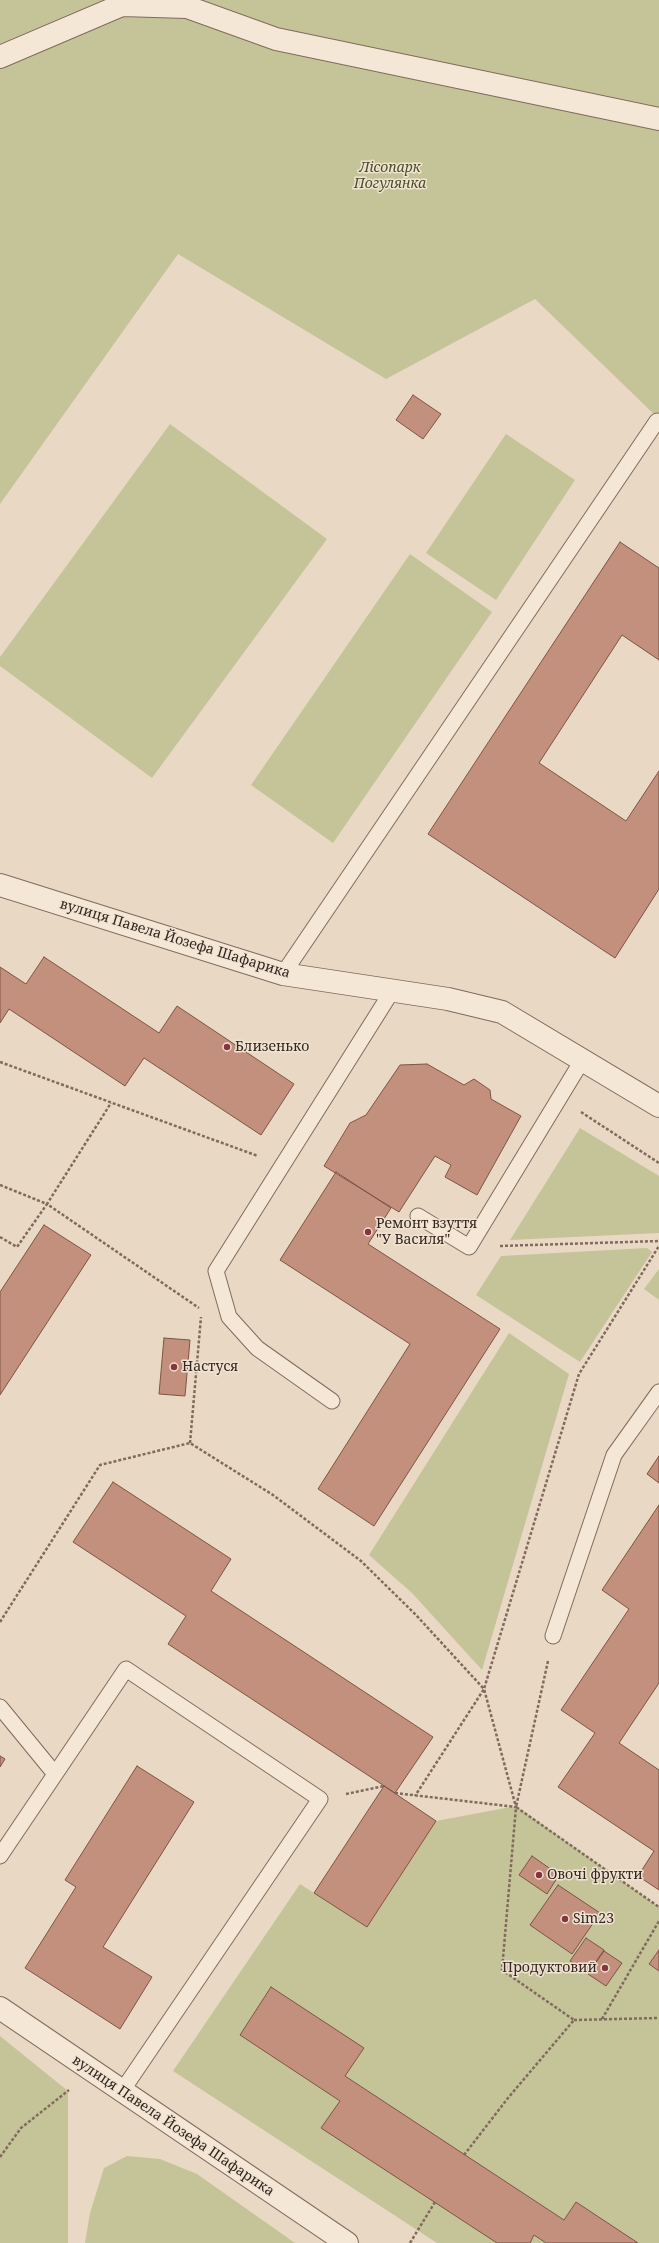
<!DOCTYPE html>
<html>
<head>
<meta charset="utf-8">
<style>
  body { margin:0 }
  canvas { display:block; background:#e9d8c4 }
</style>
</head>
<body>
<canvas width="659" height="2243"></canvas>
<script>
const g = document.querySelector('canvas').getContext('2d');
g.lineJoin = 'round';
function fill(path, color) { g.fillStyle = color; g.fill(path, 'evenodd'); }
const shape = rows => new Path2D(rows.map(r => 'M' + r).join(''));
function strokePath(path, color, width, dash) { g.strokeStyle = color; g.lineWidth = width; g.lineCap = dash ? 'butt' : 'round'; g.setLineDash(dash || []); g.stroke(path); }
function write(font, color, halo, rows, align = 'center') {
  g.font = font + ' "Noto Serif",serif'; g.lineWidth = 3; g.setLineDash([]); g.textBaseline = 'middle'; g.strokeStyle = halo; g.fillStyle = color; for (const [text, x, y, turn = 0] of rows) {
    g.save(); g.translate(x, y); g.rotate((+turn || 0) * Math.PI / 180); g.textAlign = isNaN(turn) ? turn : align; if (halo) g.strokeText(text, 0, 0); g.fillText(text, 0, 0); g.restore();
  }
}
const green = shape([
  [0,0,659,0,659,419,535,299,386,379,178,254,0,504],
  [170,424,327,539,152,778,0,666,0,657],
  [506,434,575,480,496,600,426,553],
  [410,554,492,612,333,843,251,785],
  [580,1128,659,1176,659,1233,510,1240],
  [647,1248,652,1252,580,1362,476,1295,501,1256],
  [659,1269,659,1300,644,1289],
  [509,1333,569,1374,482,1670,412,1593,369,1555],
  [516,1806,659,1907,659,2243,638,2243,576,2202,564,2220,464,2155,345,2076,364,2048,271,1988,240,2035,340,2101,322,2128,497,2243,437,2243,173,2071,300,1884,367,1927,436,1821],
  [0,2036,68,2091,68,2243,0,2243],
  [127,2156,160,2159,197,2174,295,2243,85,2243,90,2213,104,2168],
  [534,2235,546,2243,530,2243]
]);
const building = shape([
  [413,395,441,414,423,439,396,420,413,395],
  [620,542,659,568,659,660,622,635,539,763,626,821,659,771,659,889,615,958,428,834,620,542],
  [44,957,159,1033,177,1006,294,1084,261,1135,144,1058,125,1086,9,1009,0,1023,0,967,26,984,44,957],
  [427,1064,464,1085,474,1079,490,1090,491,1099,521,1116,477,1195,445,1177,451,1165,435,1156,399,1212,324,1166,350,1123,366,1115,400,1065,427,1064],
  [336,1172,391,1208,368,1244,500,1329,374,1526,318,1489,410,1344,280,1260,336,1172],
  [44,1225,91,1255,0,1395,0,1292,44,1225],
  [164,1338,190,1340,185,1396,159,1394,164,1338],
  [659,1456,659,1483,647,1474,659,1456],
  [113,1482,231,1559,211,1591,433,1737,395,1793,168,1644,186,1616,73,1542,113,1482],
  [659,1505,659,1683,619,1743,659,1770,659,1890,638,1876,654,1851,558,1787,595,1733,561,1710,629,1609,602,1590,659,1505],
  [0,1756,5,1759,0,1767,0,1756],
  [137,1766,194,1802,103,1947,152,1977,120,2029,25,1968,76,1887,65,1880,137,1766],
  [384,1786,436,1821,367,1927,314,1893,384,1786],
  [532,1856,559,1875,547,1894,519,1875,532,1856],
  [558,1885,600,1913,572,1954,530,1925,558,1885],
  [586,1938,604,1950,588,1973,570,1961,586,1938],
  [659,1950,659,1971,649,1964,659,1950],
  [604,1951,622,1963,606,1986,588,1974,604,1951],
  [271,1987,364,2048,345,2076,564,2220,576,2202,638,2243,546,2243,534,2235,530,2243,497,2243,321,2128,340,2101,240,2035,271,1987]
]);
const path = shape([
  [0,1062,258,1156],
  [581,1112,659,1163],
  [0,1185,47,1204,111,1103],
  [0,1237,17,1247,47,1204,199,1308],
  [500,1246,659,1241],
  [190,1443,201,1317],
  [0,1622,100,1465,190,1443,273,1495,361,1561,416,1615,484,1689,415,1796],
  [548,1661,516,1807,659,1907],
  [395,1793,516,1807,484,1689,579,1374,659,1246],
  [346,1794,384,1786],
  [602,2019,659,1921],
  [574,2020,659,2018],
  [464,2155,508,2098,574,2020,502,1970,516,1807],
  [0,2157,21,2128,69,2090],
  [410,2243,435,2202]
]);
const lane = shape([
  [283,974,657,421],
  [418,1216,469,1247,583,1059],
  [332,1401,257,1348,229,1317,216,1271,392,991],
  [553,1636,614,1455,659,1392],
  [0,1707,55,1774],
  [0,1856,126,1669,320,1799,122,2091]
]);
const street = shape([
  [0,57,122,5,187,7,276,39,659,119],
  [0,885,283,974,448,999,502,1012,659,1106],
  [0,2008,347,2243]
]);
const markers = [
  [227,1047,4,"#893341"],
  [368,1232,4,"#893341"],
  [174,1367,4,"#893341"],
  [539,1875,4,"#893341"],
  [565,1919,4,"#893341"],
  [605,1968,4,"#893341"]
];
const parkNames = [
  ["Лісопарк",390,168],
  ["Погулянка",390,184]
];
const streetNames = [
  ["вулиця Павела Йозефа Шафарика",175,939,17],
  ["вулиця Павела Йозефа Шафарика",173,2126,34]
];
const poiNames = [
  ["Близенько",235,1047],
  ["Ремонт взуття",376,1224],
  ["\"У Василя\"",376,1240],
  ["Настуся",182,1367],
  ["Овочі фрукти",547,1875],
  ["Sim23",573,1919],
  ["Продуктовий",597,1968,"right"]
];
fill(green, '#c5c499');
fill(building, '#c3907d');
strokePath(building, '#7e5345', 1);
strokePath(lane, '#816a5c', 17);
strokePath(street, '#816a5c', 24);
strokePath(path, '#816a5c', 2.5, [3, 2]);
strokePath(lane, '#f5e7d6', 15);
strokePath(street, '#f5e7d6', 22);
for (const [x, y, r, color] of markers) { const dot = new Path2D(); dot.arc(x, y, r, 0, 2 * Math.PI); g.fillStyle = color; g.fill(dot); strokePath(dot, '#f1e3d2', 1.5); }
write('italic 14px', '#494d27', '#f1e3d2', parkNames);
write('14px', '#33251f', '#f1e3d2', streetNames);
write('14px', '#33251f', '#f1e3d2', poiNames, 'left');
</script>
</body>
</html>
